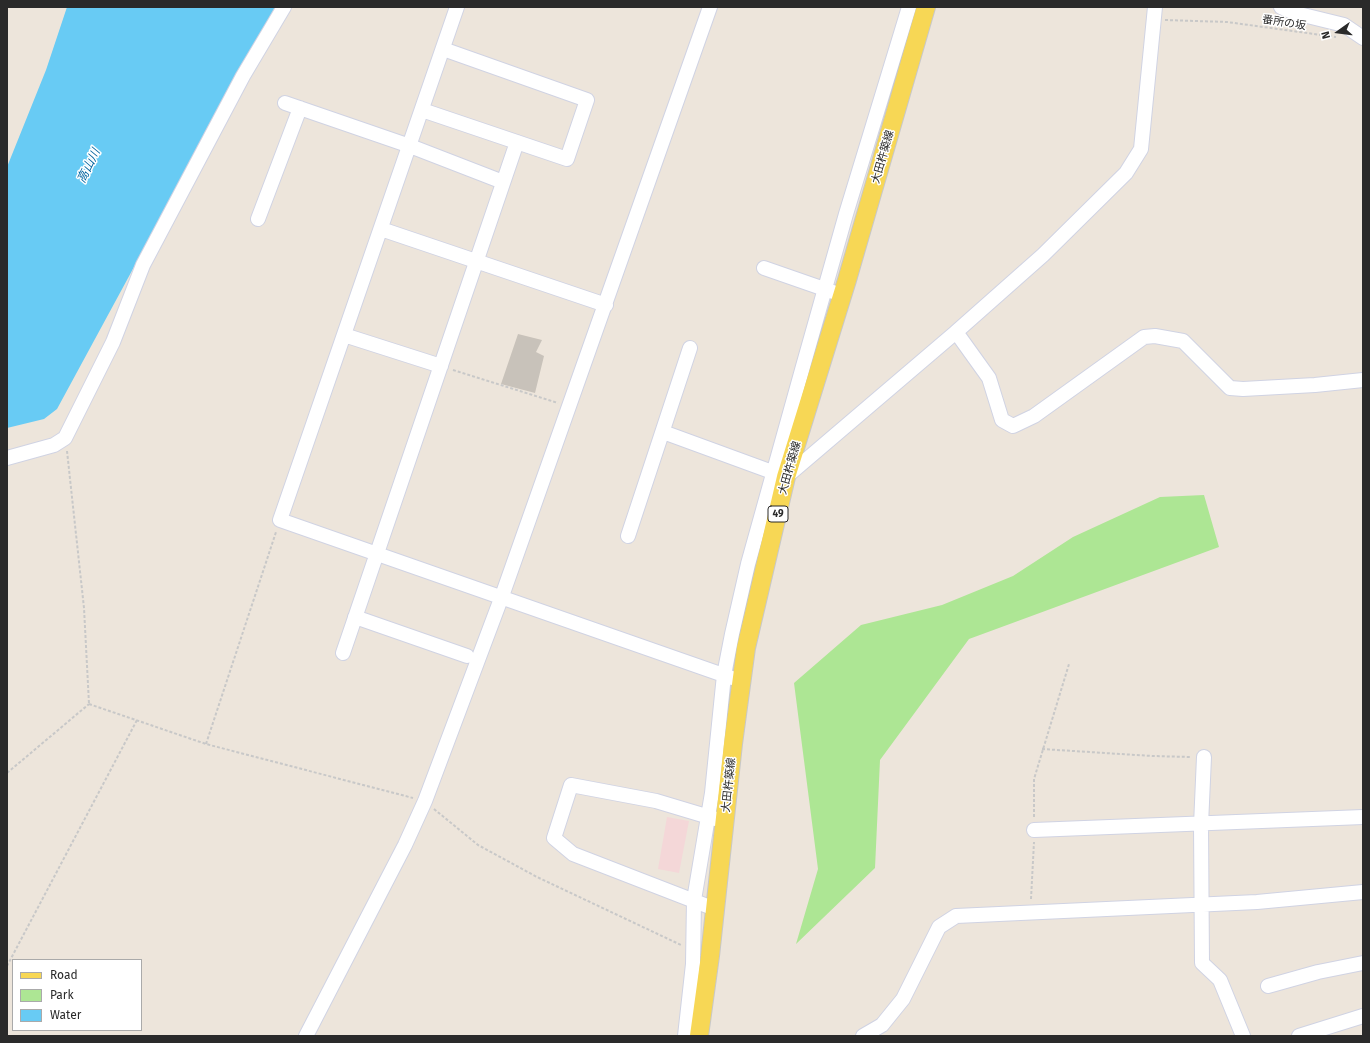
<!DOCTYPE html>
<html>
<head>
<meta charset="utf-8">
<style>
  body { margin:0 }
  #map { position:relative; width:1370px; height:1043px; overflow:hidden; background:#ede5db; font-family:"Fira Sans",sans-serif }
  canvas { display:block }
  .frame { position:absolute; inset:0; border:8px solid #2a2a2a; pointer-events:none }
  .legend { position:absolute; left:12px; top:959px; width:130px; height:72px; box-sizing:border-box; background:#fff; border:1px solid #aaa; margin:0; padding:5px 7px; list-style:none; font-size:12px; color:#2a2a2a }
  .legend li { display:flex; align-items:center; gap:8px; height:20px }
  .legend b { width:20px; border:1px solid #aaa }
  .north { position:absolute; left:1318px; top:12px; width:40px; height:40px; -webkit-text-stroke:3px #fff; paint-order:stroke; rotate:256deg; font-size:11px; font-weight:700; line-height:16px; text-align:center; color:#2a2a2a }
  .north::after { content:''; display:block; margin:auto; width:14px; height:18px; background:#2a2a2a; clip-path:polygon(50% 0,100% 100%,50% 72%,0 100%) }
</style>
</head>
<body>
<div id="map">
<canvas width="1370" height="1043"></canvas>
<div class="frame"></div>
<ul class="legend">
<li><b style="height:5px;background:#f7d755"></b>Road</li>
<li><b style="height:11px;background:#ade694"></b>Park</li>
<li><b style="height:11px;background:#68cbf4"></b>Water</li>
</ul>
<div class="north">N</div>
</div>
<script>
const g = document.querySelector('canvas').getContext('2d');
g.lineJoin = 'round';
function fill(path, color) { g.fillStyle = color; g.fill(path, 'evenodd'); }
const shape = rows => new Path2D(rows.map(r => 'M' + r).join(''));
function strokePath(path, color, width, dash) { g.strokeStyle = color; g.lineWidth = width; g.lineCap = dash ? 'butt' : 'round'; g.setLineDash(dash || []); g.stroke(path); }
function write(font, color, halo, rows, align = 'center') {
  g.font = font + ' "Fira Sans","Noto Sans JP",sans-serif'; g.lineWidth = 3; g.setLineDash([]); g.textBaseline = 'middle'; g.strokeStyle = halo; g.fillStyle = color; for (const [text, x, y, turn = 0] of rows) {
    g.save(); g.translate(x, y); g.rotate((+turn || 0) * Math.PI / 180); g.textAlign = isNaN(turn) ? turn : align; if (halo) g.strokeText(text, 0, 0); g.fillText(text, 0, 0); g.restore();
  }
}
const medical = shape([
  [667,817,689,821,679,873,658,869]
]);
const green = shape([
  [1204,495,1219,547,969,639,880,760,875,868,796,944,818,869,794,683,861,625,942,605,1013,576,1073,537,1160,497]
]);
const water = shape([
  [67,7,275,7,57,409,44,419,7,428,7,167,46,70]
]);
const building = shape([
  [518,334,542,340,536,352,544,356,535,393,501,384]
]);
const path = shape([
  [1165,20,1227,22,1336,37],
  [453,370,558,403],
  [67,451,84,608,89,704],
  [89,704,206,744,413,798],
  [206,744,276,532],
  [1042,749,1152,756,1191,757],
  [7,773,89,704],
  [434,809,478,845,537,877,681,945],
  [1034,817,1034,779,1069,664],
  [1031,899,1034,842],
  [7,966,137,720]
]);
const minor = shape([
  [457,7,280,520,732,678],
  [1155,7,1141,149,1126,173,1043,255,956,332,989,378,1002,420,1013,426,1034,416,1144,337,1155,336,1183,341,1230,388,1243,389,1315,385,1363,380],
  [1281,7,1295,13,1344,25,1363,38],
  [285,103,410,146,503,182],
  [422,110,567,159,587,100,443,49],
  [258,219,300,108],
  [381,229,606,305],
  [764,268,833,292],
  [344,335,441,366],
  [663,432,786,477,956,332],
  [7,458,54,445,65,438,113,342,143,265,243,76,284,7],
  [628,536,690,348],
  [355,617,467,656],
  [343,653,517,142],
  [1204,757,1201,825,1202,963,1220,980,1243,1036],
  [1034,830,1363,817],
  [715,909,573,854,554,838,571,785,656,801,716,819],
  [1268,986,1318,972,1363,963],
  [306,1036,405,845,425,801,502,596,710,7],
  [685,1036,693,964,694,900,712,793,724,675,732,634,748,564,802,370,846,214,909,7],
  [863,1036,882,1025,903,999,939,927,956,916,1257,902,1363,892],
  [1299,1036,1363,1016]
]);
const major = shape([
  [699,1036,710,956,733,744,746,648,786,477,847,280,926,7]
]);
const shields = [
  [778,514,20]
];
const shieldNames = [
  ["49",778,514]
];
const streetNames = [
  ["番所の坂",1284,23,9],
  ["大田杵築線",883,157,-74],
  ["大田杵築線",790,468,-74],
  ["大田杵築線",729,785,-84]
];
const waterNames = [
  ["高山川",89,166,-64]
];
fill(medical, '#f4d7d8');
fill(green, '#ade694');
fill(water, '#68cbf4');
fill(building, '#c8c2ba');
strokePath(minor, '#d0d3e3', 16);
strokePath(major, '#c8c8c8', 20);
strokePath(path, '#c8c8c8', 2, [3, 2]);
strokePath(minor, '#fff', 14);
strokePath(major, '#f7d755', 18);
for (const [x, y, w] of shields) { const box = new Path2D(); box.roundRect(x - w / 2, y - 8, w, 16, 3); g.fillStyle = '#fff'; g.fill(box); strokePath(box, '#2a2a2a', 1); }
write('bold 10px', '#2a2a2a', null, shieldNames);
write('11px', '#2a2a2a', '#fff', streetNames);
write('italic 12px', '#0767a1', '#fff', waterNames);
</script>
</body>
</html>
